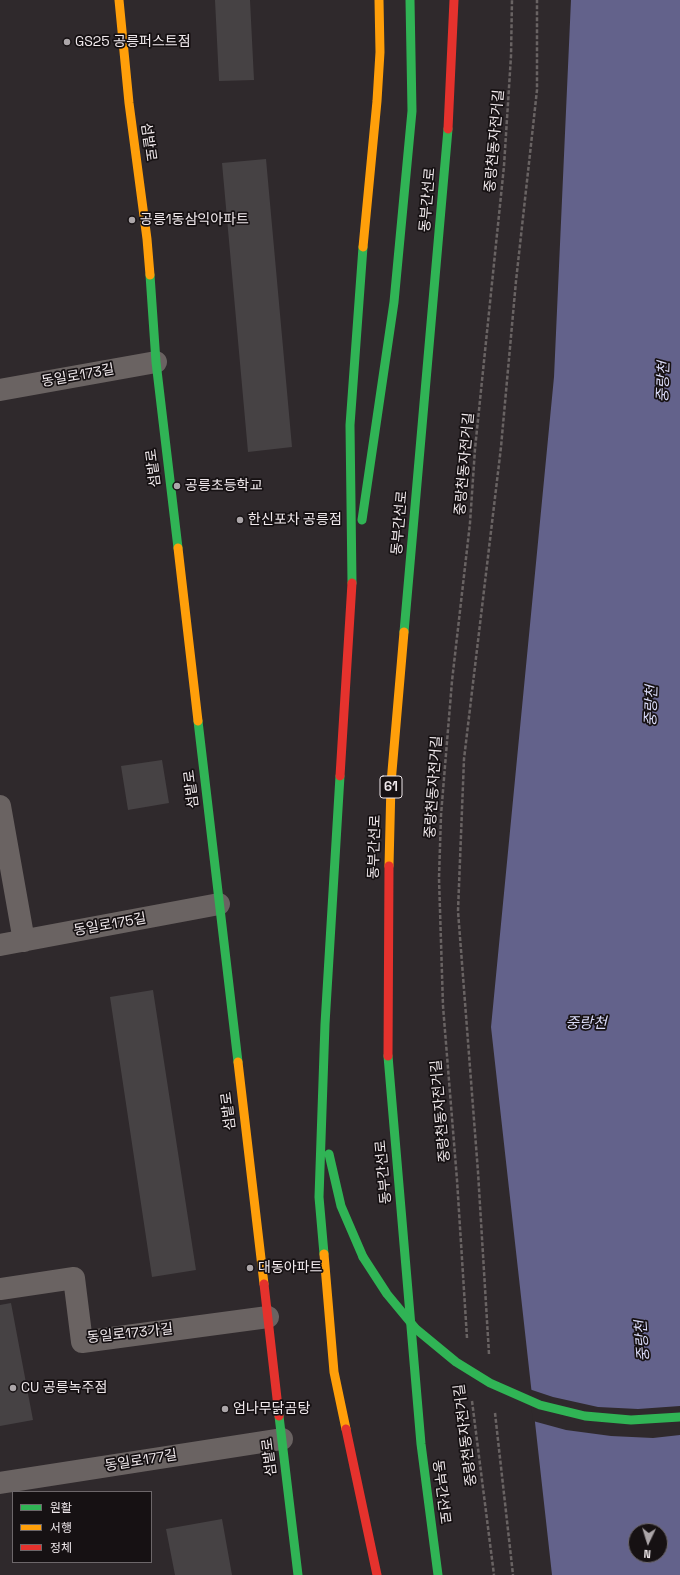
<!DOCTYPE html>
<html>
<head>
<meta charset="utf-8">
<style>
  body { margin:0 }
  #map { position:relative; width:680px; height:1575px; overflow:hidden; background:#2f292c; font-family:"Space Grotesk","Noto Sans KR",sans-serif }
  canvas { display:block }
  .legend { position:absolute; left:12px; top:1491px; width:140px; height:72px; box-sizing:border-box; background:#161113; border:1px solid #6d676a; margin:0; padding:5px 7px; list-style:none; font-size:12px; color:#f0e9ec }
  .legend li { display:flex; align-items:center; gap:8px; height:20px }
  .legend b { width:20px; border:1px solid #6d676a }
  .north { position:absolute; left:628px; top:1523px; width:40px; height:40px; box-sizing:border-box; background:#161113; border:1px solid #6d676a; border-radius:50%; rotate:184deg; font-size:11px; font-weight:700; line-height:16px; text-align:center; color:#f0e9ec }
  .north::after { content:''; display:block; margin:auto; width:14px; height:18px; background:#aca6a9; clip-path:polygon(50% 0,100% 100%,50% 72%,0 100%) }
</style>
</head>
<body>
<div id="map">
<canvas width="680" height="1575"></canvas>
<ul class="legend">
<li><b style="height:5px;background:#30b455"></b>원활</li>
<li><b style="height:5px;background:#ff9f0a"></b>서행</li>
<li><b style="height:5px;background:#e5322d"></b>정체</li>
</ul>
<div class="north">N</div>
</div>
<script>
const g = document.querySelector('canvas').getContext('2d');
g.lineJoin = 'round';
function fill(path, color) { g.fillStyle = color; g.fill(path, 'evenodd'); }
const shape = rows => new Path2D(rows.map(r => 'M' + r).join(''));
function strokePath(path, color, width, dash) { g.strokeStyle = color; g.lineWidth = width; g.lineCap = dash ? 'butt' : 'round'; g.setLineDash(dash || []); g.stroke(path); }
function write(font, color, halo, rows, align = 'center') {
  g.font = font + ' "Space Grotesk","Noto Sans KR",sans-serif'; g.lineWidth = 3.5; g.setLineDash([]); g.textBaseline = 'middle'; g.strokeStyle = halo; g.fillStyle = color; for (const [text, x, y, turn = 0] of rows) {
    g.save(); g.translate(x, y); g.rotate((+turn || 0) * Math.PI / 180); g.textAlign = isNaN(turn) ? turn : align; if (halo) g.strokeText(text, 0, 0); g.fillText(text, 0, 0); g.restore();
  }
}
const water = shape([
  [571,0,680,0,680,1575,552,1575,491,1027,554,377],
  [636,1531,660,1531,660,1555,636,1555]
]);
const pier = shape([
  [529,1389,553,1397,598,1407,638,1409,680,1406,680,1435,653,1438,611,1436,566,1430,533,1421]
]);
const building = shape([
  [215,0,250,0,254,80,219,81],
  [266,159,292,447,248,452,222,163],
  [162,760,169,803,128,810,121,766],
  [153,990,196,1270,152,1277,110,997],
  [11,1303,33,1420,0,1426,0,1305],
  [222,1519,232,1575,175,1575,166,1529]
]);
const path = shape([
  [467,1338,457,1180,443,1006,439,878,441,815,452,681,470,523,475,449,504,166,511,56,512,0],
  [489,1354,478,1172,458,911,464,759,501,447,516,281,537,90,537,0],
  [472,1401,494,1575],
  [495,1413,513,1575]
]);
const street = shape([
  [0,390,156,362],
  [0,806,24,941],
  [0,945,219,904],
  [0,1289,74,1278,82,1342,268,1317],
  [0,1483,282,1439]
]);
const fast = shape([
  [150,275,156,362,178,548],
  [362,520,394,302,412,111,410,0],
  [352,583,350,425,363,247],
  [404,632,448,129],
  [198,721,238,1062],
  [388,1056,421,1444,438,1575],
  [329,1154,341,1206,363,1257],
  [324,1254,319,1197,325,1024,340,776],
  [279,1416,298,1575]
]);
const slow = shape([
  [119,0,129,103,147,239,150,275],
  [363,247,377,101,380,52,379,0],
  [178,548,198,721],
  [389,866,391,783,404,632],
  [238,1062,264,1284],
  [324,1254,334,1372,346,1429]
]);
const jam = shape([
  [448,129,454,0],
  [340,776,352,583],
  [388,1056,389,866],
  [264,1284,279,1416],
  [346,1429,377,1575]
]);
const fastBridge = shape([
  [363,1257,387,1294,416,1329,456,1362,490,1383,540,1405,585,1416,631,1420,680,1417]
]);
const markers = [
  [67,42,4,"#aca6a9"],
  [132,220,4,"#aca6a9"],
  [177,486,4,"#aca6a9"],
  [240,520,4,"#aca6a9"],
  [250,1268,4,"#aca6a9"],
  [13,1388,4,"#aca6a9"],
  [225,1409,4,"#aca6a9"]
];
const shields = [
  [391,787,22]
];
const shieldNames = [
  ["61",391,787]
];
const poiNames = [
  ["GS25 공릉퍼스트점",75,42],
  ["공릉1동삼익아파트",140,220],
  ["공릉초등학교",185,486],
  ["한신포차 공릉점",248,520],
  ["대동아파트",258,1268],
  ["CU 공릉녹주점",21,1388],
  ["엄나무닭곰탕",233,1409]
];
const streetNames = [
  ["중랑천동자전거길",495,141,-85],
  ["섬밭로",148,142,82],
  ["동부간선로",428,200,-85],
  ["동일로173길",78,376,-10],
  ["중랑천동자전거길",465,464,-85],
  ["섬밭로",154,468,-97],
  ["동부간선로",400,523,-85],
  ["중랑천동자전거길",434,787,-86],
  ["섬밭로",192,789,-97],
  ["동부간선로",375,847,-88],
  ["동일로175길",110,925,-10],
  ["섬밭로",229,1111,-97],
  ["중랑천동자전거길",441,1111,-95],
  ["동부간선로",384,1172,-95],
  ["동일로173가길",130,1334,-6],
  ["중랑천동자전거길",466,1435,-97],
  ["섬밭로",270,1457,-97],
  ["동일로177길",141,1461,-9],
  ["동부간선로",441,1492,83]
];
const waterNames = [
  ["중랑천",664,382,-88],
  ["중랑천",652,706,-88],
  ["중랑천",586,1024],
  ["중랑천",643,1341,-94]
];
fill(water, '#63628b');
fill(pier, '#2f292c');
fill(building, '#464244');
strokePath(path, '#696363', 2.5, [4, 2]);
strokePath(street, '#6a6362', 22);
strokePath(fast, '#30b455', 9);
strokePath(slow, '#ff9f0a', 9);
strokePath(jam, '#e5322d', 9);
strokePath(fastBridge, '#30b455', 9);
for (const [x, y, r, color] of markers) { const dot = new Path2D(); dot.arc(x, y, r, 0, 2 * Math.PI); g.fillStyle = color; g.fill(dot); strokePath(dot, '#161113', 1.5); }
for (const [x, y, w] of shields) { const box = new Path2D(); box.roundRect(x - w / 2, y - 11, w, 22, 3); g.fillStyle = '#161113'; g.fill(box); strokePath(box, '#f0e9ec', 1); }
write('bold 13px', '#f0e9ec', null, shieldNames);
write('14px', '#f0e9ec', '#161113', poiNames, 'left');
write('14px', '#f0e9ec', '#161113', streetNames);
write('italic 15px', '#dadbf8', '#161113', waterNames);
</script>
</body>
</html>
